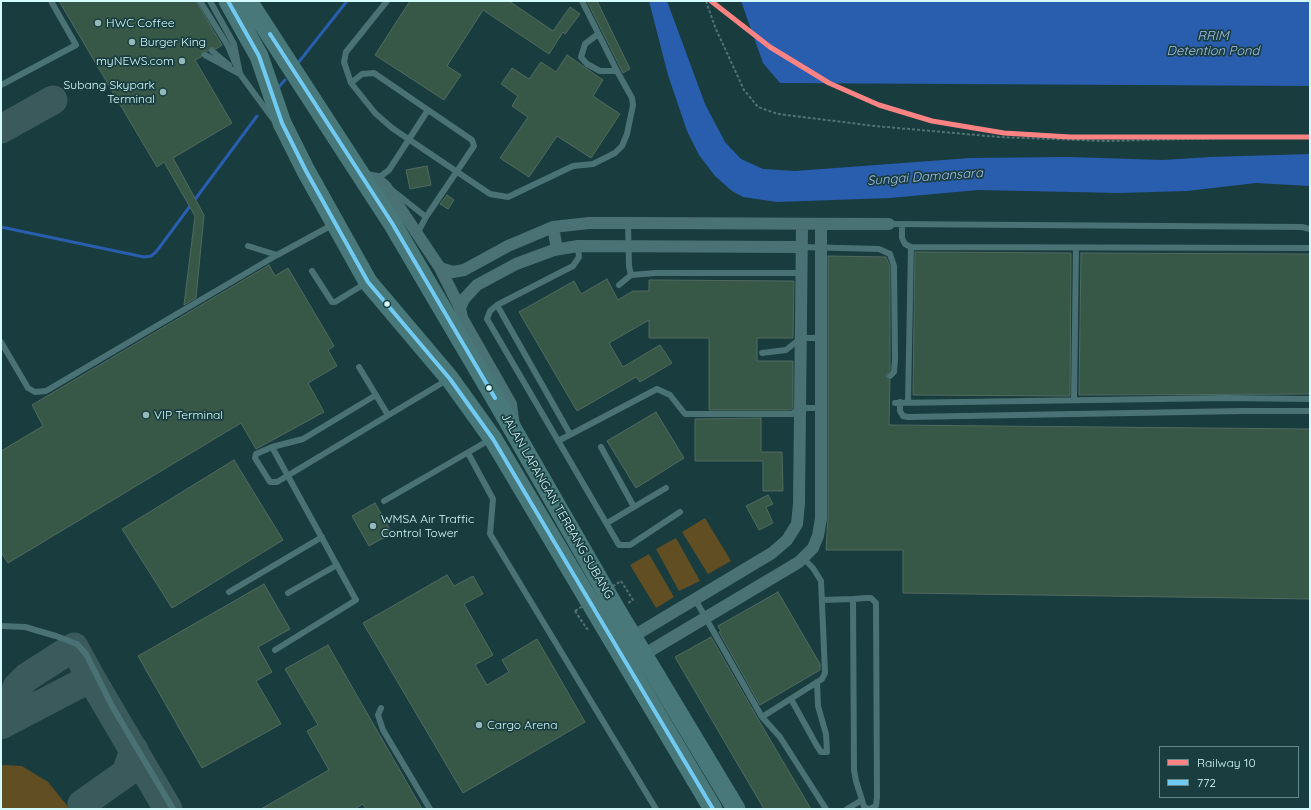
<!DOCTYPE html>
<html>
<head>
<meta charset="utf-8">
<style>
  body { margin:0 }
  #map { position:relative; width:1311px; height:810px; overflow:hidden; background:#193c3e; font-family:Quicksand,sans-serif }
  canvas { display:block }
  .frame { position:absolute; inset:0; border:2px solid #d4fbfd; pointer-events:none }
  .legend { position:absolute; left:1159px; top:746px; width:140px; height:52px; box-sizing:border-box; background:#1a3d3f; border:1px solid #64898b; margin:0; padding:5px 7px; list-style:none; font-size:12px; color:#d4fbfd }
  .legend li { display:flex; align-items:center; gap:8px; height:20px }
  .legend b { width:20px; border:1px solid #64898b }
</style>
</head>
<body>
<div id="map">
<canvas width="1311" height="810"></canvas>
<div class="frame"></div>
<ul class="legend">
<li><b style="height:5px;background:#fc8383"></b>Railway 10</li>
<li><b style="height:5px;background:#71caf2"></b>772</li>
</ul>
</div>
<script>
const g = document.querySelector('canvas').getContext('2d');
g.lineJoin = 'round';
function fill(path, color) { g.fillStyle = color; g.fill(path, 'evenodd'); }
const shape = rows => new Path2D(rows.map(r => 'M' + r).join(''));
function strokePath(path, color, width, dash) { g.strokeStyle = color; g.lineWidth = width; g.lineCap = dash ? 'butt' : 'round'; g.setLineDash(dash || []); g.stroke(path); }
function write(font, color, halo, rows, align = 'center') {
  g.font = font + ' Quicksand,sans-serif'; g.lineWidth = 3.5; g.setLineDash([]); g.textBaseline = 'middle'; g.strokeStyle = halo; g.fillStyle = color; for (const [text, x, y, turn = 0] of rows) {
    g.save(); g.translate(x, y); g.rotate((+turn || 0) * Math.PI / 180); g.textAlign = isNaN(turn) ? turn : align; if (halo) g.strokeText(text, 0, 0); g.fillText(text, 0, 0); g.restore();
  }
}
const green = shape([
  [705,518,731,561,708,574,682,532],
  [676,538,700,581,679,591,656,549],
  [649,554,674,597,656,608,630,565],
  [3,765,22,766,48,782,70,809,1,809,1,766]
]);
const water = shape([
  [649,1,667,1,705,104,725,142,741,159,763,169,795,171,970,158,1070,157,1163,160,1210,157,1310,154,1310,186,1256,183,1187,191,1119,193,978,190,890,198,777,202,743,197,732,191,715,176,699,155,687,131,668,75],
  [741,1,1310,1,1310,86,780,83,763,63]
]);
const stream = shape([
  [298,63,347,1],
  [278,88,285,80],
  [1,227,144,257,151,256,156,252,257,116]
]);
const taxiway = shape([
  [1,129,53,100],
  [1,720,7,713,17,687,27,677,74,647,91,678],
  [1,725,91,678,168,809],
  [82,804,126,773,134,750]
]);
const building = shape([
  [59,1,196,1,222,45,216,49,211,47,208,51,203,51,201,57,195,60,232,123,173,158,204,215,196,298,184,305,195,216,164,162,157,167,59,1],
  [410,1,509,1,553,31,570,7,580,14,565,34,563,32,549,54,483,10,447,66,461,75,444,100,375,55,410,1],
  [587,1,597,1,630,69,623,73,587,1],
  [567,55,603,80,593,96,620,114,591,158,557,136,529,177,500,158,528,117,512,106,518,96,501,84,512,68,529,79,541,62,556,72,567,55],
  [427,166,431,185,410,189,406,170,427,166],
  [447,195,454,200,448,209,440,204,447,195],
  [915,252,1071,253,1070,396,913,395,915,252],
  [1081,253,1310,254,1310,394,1079,395,1081,253],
  [828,256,886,257,890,267,890,370,886,375,887,379,890,380,889,425,1310,429,1310,599,903,593,903,550,826,550,828,518,828,256],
  [269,265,275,276,288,268,334,346,328,350,337,366,308,383,324,412,256,449,241,423,8,563,1,552,1,451,43,426,32,405,269,265],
  [607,279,618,300,633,291,649,291,649,280,794,281,793,338,757,338,757,361,793,361,793,408,790,410,709,410,709,338,649,338,649,320,609,343,623,367,660,345,672,363,640,382,636,377,577,411,519,312,574,281,581,294,607,279],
  [656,412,684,458,636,488,607,441,656,412],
  [761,418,761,452,782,452,783,491,763,491,763,461,695,461,695,419,761,418],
  [234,460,283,540,172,608,122,529,234,460],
  [768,495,773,504,766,507,773,523,759,530,746,506,768,495],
  [375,503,392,533,369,546,352,516,375,503],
  [447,575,454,586,473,576,483,594,464,604,493,655,475,665,487,685,509,672,502,660,537,639,585,722,463,793,363,623,447,575],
  [264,584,290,629,258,647,272,672,256,681,281,724,202,768,138,656,264,584],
  [778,592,820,664,820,670,760,705,719,632,721,631,718,626,778,592],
  [711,637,758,719,811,809,764,809,675,657,711,637],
  [328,645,422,809,366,809,363,804,354,809,261,809,329,770,307,731,318,725,285,669,328,645]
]);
const path = shape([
  [706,1,715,27,744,90,758,107,778,114,875,126,999,137,1105,141,1310,136],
  [621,581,633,600,628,603],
  [575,611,587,629,589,628]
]);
const service = shape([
  [200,1,228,46,236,65],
  [210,1,234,44,240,74,273,119],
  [387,1,346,52,344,62,351,83,375,113,392,128,490,194,508,197,573,166,593,164,615,153,622,146,627,134,633,105,632,98,617,71,582,1],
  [598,34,585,44,581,57,587,64,600,71,617,71],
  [212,51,229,65],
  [205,55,240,74],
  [351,83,362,74,374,73,428,110],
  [1,85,76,45,51,1],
  [377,179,389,170,428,110,472,140,474,146,426,217,417,234],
  [392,190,426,217],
  [628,223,629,266,631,275],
  [889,224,1302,227,1310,229],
  [902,225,902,238,905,244,911,247,1310,248],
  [248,246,277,255],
  [578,246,579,257,573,266,497,305,490,311,487,319,619,545,630,545,680,512],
  [802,247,879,249,890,254,894,266,895,360,894,372,890,376],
  [312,271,332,302,335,302,366,283],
  [619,285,631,275,656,273,802,273],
  [497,305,570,434],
  [1,342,28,388,35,392,46,391,277,255,334,224],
  [762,353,786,350,801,338,821,338],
  [359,367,388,415],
  [376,395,303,439,272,447,256,454,255,458,270,482,277,482,447,380],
  [1074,400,1076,248],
  [900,402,900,411,903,416,908,417,1243,411,1310,411],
  [908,402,911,247],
  [895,403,1225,398,1310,399],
  [558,441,657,389,670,395,685,414,792,414,800,408,820,408],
  [272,447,356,600,275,650],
  [601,447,634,507],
  [468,453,493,499,490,534,656,809],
  [384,501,491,439],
  [607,523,666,488],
  [229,592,322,537],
  [288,593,337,565],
  [695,599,762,717,780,737,826,809],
  [822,600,853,599],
  [1,626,25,627,56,636,77,644,86,654,112,706,173,809],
  [791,699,817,746,821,752,827,752,826,734,818,706,817,682],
  [381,708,378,715,383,730,430,809],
  [762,717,822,679,825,673,821,581,813,568,803,558],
  [847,809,862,800],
  [869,809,864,807,862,800,856,781,854,770,853,599,866,598,871,598,876,603,877,797,876,806,870,809]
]);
const minor = shape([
  [361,176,377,179,386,187,440,268,453,272,464,270,508,246,553,227,589,223,628,223,889,224],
  [553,227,557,249],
  [440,268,460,308],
  [514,426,511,404,462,318,460,308,464,299,477,285,516,264,554,250,578,246,802,247],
  [632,637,772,553,787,540,797,524,799,504,802,225],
  [643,655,799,562,813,548,818,536,821,518,821,225]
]);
const primary = shape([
  [228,1,259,56,282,123,306,171,368,282,450,379,493,439,713,809],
  [248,1,392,223,496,400,617,611,736,809]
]);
const pathBridge = shape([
  [575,611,621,581]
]);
const bus1 = shape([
  [228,1,259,56,282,123,306,171,368,282,450,379,493,439,713,809],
  [270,34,392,223,495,398]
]);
const rail1 = shape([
  [711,1,770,47,829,83,879,105,932,121,1004,133,1070,137,1310,137]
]);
const markers = [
  [98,23,4,"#93b8ba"],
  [132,42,4,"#93b8ba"],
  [182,61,4,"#93b8ba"],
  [163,92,4,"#93b8ba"],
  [387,304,3.5,"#d4fbfd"],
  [489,388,3.5,"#d4fbfd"],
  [146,415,4,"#93b8ba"],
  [373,526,4,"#93b8ba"],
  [479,725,4,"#93b8ba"]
];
const poiNames = [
  ["HWC Coffee",106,23],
  ["Burger King",140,42],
  ["myNEWS.com",174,61,"right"],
  ["Subang Skypark",155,85,"right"],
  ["Terminal",155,99,"right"],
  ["VIP Terminal",154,415],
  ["WMSA Air Traffic",381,519],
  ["Control Tower",381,533],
  ["Cargo Arena",487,725]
];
const streetNames = [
  ["JALAN LAPANGAN TERBANG SUBANG",557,506,60]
];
const waterNames = [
  ["RRIM",1213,36],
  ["Detention Pond",1213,51],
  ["Sungai Damansara",925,177,-4]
];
fill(green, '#614e22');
fill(water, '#295dae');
strokePath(stream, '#295dae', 3);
strokePath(taxiway, '#3a5a5c', 29);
fill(building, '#385847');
strokePath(building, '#516a60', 1);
strokePath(path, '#537274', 2, [3, 2]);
strokePath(service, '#4a7173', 6);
strokePath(minor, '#4a7173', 12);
strokePath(primary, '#48787a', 19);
strokePath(pathBridge, '#537274', 2, [3, 2]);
strokePath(bus1, '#71caf2', 4);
strokePath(rail1, '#fc8383', 5);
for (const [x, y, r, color] of markers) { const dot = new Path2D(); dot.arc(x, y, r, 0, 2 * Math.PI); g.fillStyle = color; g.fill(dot); strokePath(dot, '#1a3d3f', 1.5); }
write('12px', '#d4fbfd', '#1a3d3f', poiNames, 'left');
write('12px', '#d4fbfd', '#1a3d3f', streetNames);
write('italic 13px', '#a4c0ee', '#1a3d3f', waterNames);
</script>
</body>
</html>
